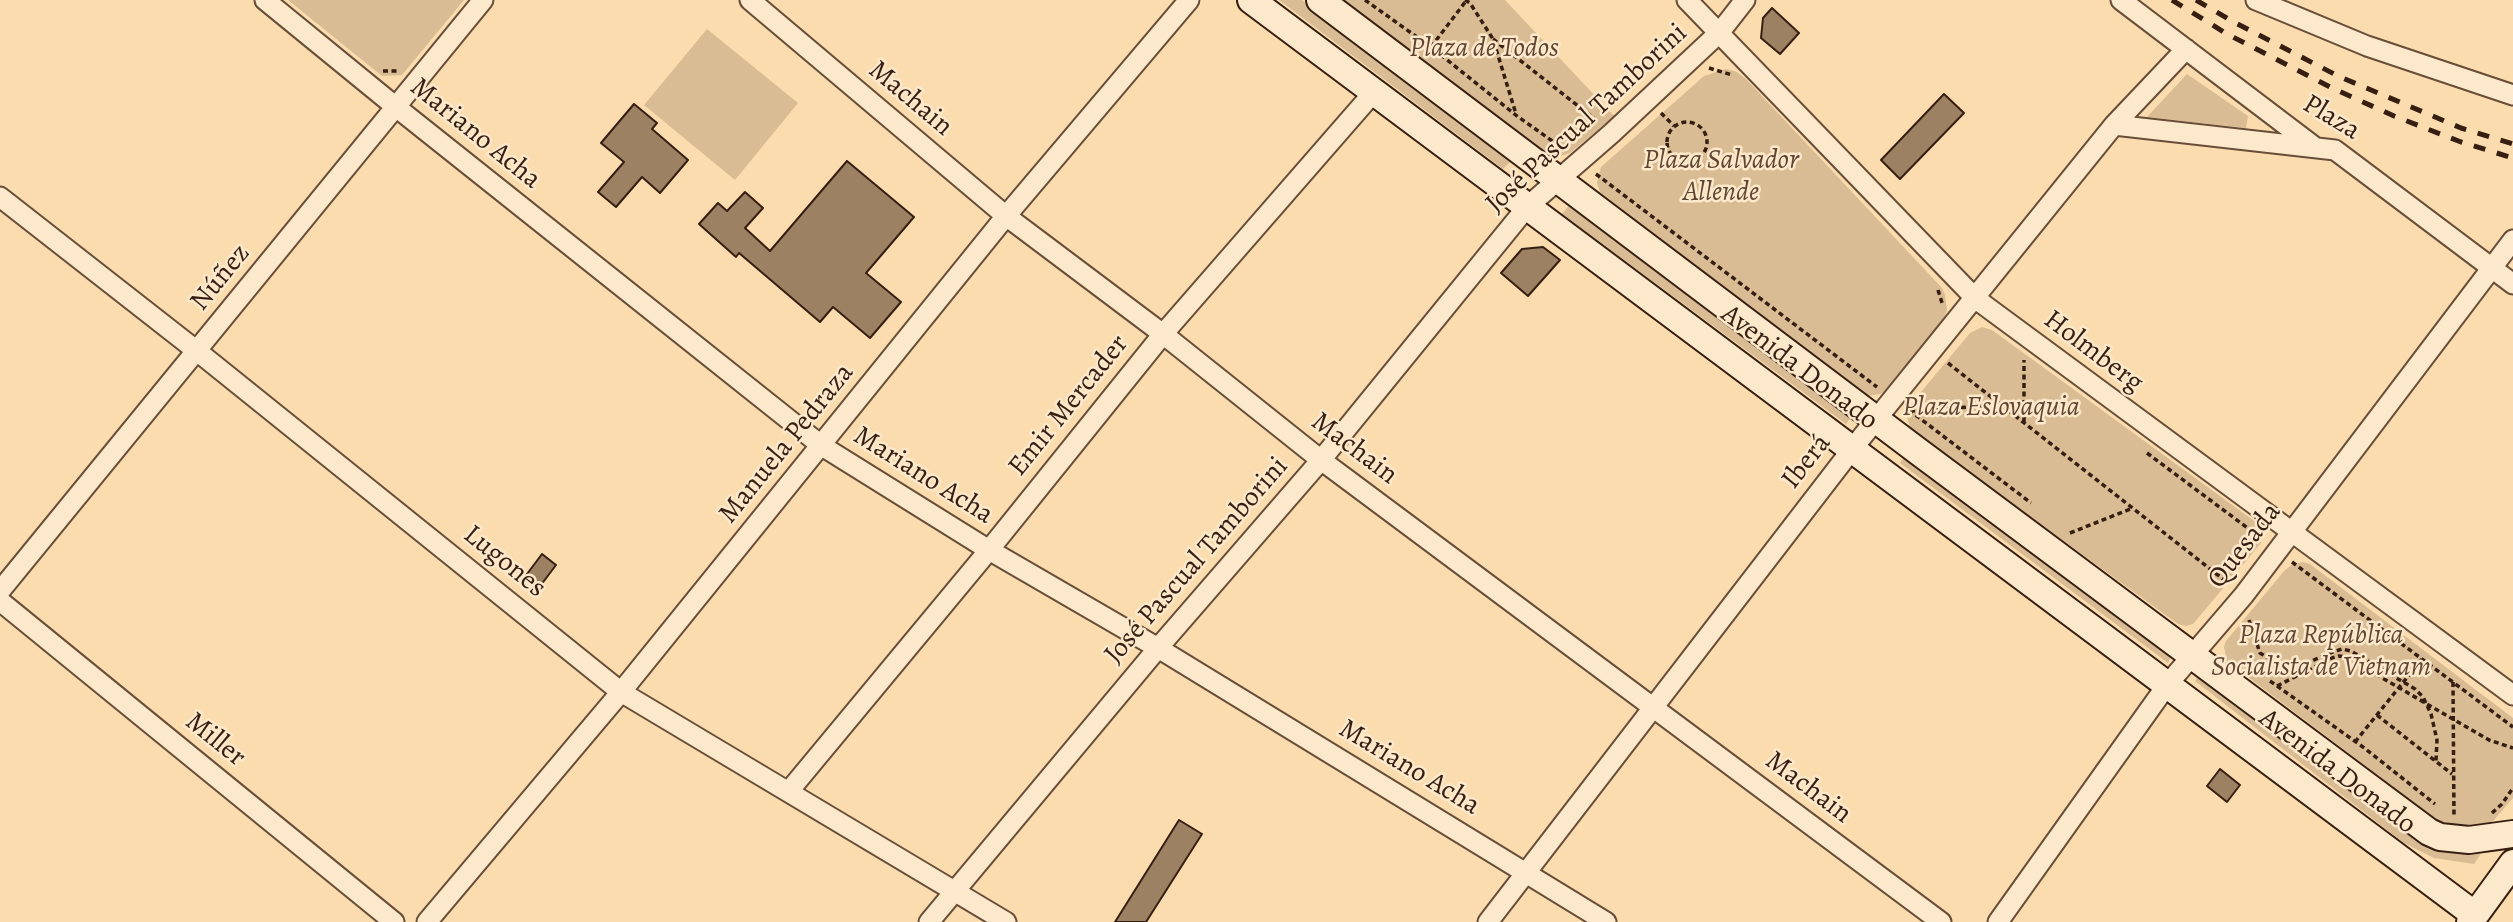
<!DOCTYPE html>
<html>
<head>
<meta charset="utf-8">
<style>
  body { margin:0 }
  canvas { display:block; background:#fadcae }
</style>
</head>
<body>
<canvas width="2513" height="922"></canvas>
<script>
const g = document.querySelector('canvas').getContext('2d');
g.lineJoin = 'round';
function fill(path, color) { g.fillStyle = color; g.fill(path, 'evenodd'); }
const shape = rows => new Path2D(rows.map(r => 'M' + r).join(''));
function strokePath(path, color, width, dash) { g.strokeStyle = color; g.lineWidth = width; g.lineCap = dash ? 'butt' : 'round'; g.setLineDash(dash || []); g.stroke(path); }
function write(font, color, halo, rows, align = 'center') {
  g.font = font + ' Alegreya,serif'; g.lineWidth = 5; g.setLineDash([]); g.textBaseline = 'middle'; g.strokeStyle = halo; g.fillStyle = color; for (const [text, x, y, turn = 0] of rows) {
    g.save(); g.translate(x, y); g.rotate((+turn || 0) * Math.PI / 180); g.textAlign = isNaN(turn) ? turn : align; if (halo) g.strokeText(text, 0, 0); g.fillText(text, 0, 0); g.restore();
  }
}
const green = shape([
  [288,0,464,0,402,75,382,76],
  [1279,0,1302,0,1511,161,1503,169],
  [1339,0,1505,0,1614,116,1570,153,1561,156,1545,153],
  [707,29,798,103,735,180,644,105],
  [1726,69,1737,72,1746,79,1942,288,1945,295,1947,310,1944,318,1887,390,1880,394,1869,396,1861,393,1600,192,1597,183,1601,167,1704,76],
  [2187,74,2248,116,2246,128,2147,117],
  [1571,203,1852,416,1846,424,1562,214],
  [1982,327,1992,330,2257,523,2261,528,2261,543,2193,624,2186,626,2178,624,1911,430,1907,417,1911,404,1970,333],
  [1905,455,2173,652,2168,663,1900,463],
  [2303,562,2310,564,2513,718,2513,798,2493,821,2483,826,2455,827,2441,823,2227,661,2224,647,2226,641,2285,570,2293,564],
  [2203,670,2458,851,2482,852,2474,864,2434,858,2404,843,2195,681]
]);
const building = shape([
  [1772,8,1799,33,1780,54,1761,38,1763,18,1772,8],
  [1944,94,1964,113,1900,179,1881,160,1944,94],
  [634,104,657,123,652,129,688,160,660,193,642,177,616,207,598,192,624,162,601,143,634,104],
  [847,161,914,217,866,273,901,302,870,338,833,307,820,322,739,253,736,257,699,224,718,203,727,211,745,192,763,208,745,228,770,251,847,161],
  [1543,247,1560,260,1528,296,1501,273,1522,249,1543,247],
  [542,554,556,565,538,589,524,578,542,554],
  [2220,769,2240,785,2227,802,2207,786,2220,769],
  [1179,820,1202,834,1146,922,1115,922,1179,820]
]);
const path = shape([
  [1365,0,1431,47,1517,116,1565,150],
  [1465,0,1470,3,1493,39,1516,114],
  [1493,39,1596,120],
  [1431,47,1466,1],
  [1709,68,1732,75],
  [383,71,399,71],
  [1661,113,1674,126],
  '1667 142a20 20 0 1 1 40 0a20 20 0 1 1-40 0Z',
  [1596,174,1877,387],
  [1938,290,1943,306],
  [1948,363,2228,583],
  [1909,410,2031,503],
  [1910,411,1999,405],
  [2024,422,2024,360],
  [2147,453,2261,538],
  [2070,533,2133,508],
  [2292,562,2513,727],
  [2249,620,2260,653,2298,676],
  [2290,671,2327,654,2342,649,2351,651,2415,689,2423,697,2431,714,2437,740,2436,761],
  [2270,681,2363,747,2435,804],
  [2453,682,2454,817],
  [2277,686,2332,658,2339,656,2346,657,2489,740,2513,748],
  [2377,715,2452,774],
  [2355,742,2422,659],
  [2492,813,2502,804,2513,788]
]);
const minor = shape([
  [265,0,396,107,822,446,989,550,1158,648,1606,922],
  [750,0,1006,216,1163,334,1321,460,1941,922],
  [1687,0,1976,299,2513,695],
  [2121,0,2316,148],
  [2256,0,2367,46,2513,95],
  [2114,125,2335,150,2513,284],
  [0,197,197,351,621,692,1006,922],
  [0,591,483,0],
  [0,601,394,922],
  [789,791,989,550,1163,334,1373,93],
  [427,922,621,692,1006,216,1189,0],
  [929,922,1158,648,1321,460,1527,207,1612,133,1720,32,1745,0],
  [1488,922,1853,448,2114,125,2186,49],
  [1998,922,2167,685,2244,595,2513,240]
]);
const secondary = shape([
  [1251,0,2475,915],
  [1320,0,1919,452,2429,832,2440,837,2469,840,2513,834],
  [2470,922,2513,863]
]);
const rail = shape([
  [2172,0,2227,34,2332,88,2394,116,2461,142,2513,158],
  [2196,0,2232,21,2338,76,2461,128,2513,144]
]);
const parkNames = [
  ["Plaza de Todos",1484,49],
  ["Plaza Salvador",1721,161],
  ["Allende",1721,193],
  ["Plaza Eslovaquia",1991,408],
  ["Plaza República",2321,636],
  ["Socialista de Vietnam",2321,668]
];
const streetNames = [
  ["Machain",910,99,40],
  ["Plaza",2331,118,31],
  ["José Pascual Tamborini",1587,119,-43],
  ["Mariano Acha",475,134,39],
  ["Núñez",221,278,-51],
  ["Holmberg",2093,352,37],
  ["Avenida Donado",1799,368,37],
  ["Emir Mercader",1069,406,-51],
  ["Manuela Pedraza",787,444,-51],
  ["Machain",1354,449,37],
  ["Iberá",1807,462,-52],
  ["Mariano Acha",923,476,32],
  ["Quesada",2245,546,-52],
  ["José Pascual Tamborini",1197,561,-49],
  ["Lugones",504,562,39],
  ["Miller",215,740,39],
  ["Mariano Acha",1409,768,31],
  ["Avenida Donado",2337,772,37],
  ["Machain",1808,788,37]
];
fill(green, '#d9bc93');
fill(building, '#9c8163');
strokePath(building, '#371e12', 2);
strokePath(minor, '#684e39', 23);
strokePath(secondary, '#371e12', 30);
strokePath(path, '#371e12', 3.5, [5, 3.5]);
strokePath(minor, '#fce8ca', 19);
strokePath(secondary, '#fce8ca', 26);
strokePath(rail, '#371e12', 5, [12, 12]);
write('italic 28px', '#604632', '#fce8ca', parkNames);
write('28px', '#371e12', '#fce8ca', streetNames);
</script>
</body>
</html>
